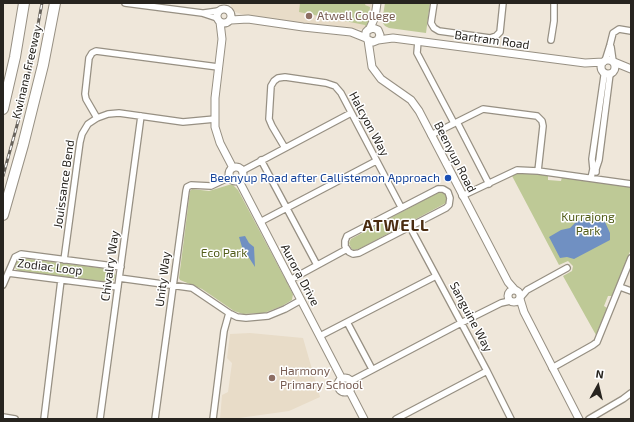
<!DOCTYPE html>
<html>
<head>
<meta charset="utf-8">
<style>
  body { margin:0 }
  #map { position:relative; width:634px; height:422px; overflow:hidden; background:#efe7da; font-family:"Exo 2",sans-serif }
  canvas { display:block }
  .frame { position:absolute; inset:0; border:4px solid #27241f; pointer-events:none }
  .north { position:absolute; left:578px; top:366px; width:40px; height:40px; -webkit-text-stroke:3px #fff; paint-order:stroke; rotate:8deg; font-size:11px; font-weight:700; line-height:16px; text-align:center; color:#27241f }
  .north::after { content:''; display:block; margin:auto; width:14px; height:18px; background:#27241f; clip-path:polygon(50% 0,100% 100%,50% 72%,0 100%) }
</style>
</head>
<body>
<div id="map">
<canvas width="634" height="422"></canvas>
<div class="frame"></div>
<div class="north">N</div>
</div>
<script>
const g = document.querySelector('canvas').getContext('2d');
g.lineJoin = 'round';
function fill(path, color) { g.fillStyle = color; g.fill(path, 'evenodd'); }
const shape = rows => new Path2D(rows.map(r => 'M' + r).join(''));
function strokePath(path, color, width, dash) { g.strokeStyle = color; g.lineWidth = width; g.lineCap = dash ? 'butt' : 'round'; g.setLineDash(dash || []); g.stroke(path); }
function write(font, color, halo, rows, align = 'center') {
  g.font = font + ' "Exo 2",sans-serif'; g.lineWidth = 3; g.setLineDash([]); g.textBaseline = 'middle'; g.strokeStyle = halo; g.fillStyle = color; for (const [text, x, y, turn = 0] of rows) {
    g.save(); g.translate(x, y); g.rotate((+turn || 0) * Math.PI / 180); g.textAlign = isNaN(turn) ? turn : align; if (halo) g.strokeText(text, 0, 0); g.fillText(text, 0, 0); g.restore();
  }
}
const built = shape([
  [230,3,373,3,374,9,371,20,366,28,361,29,321,26,248,16,235,12,232,9],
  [250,333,303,338,320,397,289,411,232,419,220,419,222,395,228,392,232,363,227,358,230,334]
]);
const green = shape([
  [300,3,366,3,365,5,370,7,368,24,365,27,365,25,299,12],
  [385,3,430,3,426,33,389,28,385,26,382,22],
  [520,172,548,175,548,180,561,181,562,177,631,186,631,249,612,296,608,296,604,306,607,308,596,335,563,276,572,271,573,266,568,261,559,265,511,174],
  [232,184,238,190,293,294,292,300,282,306,264,313,243,314,234,311,202,289,180,280,179,278,190,191,192,189,209,191],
  [439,192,445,194,447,199,446,203,359,249,353,250,351,248,349,243,351,239],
  [20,258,109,269,113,271,116,276,113,281,108,282,19,271,16,269,15,267,17,261]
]);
const water = shape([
  [588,213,598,217,605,222,610,233,610,240,574,259,567,257,560,258,549,237,561,230,570,228,575,223,587,216],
  [245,236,249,243,254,247,255,267,242,247,239,237]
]);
const minor = shape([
  [125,3,202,13,217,18],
  [434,3,431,23,434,28,439,31,490,38,496,36,500,32,503,3],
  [204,13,218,11],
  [551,40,554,21,554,3],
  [418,41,417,53,454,123],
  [611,47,613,61],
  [605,61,610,45,613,33,619,29,631,31],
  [97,118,86,99,85,94,89,58,92,53,96,51,218,67],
  [457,122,489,184],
  [431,135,483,109,537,116,542,121,543,126,538,171],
  [285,148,272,126,269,119,271,86,274,81,278,78,285,77,326,83,335,86,341,93,401,207],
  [261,160,317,265],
  [242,171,351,113],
  [596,172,596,169,599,160,610,74],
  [591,178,593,169,592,159,604,76,604,72],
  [438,189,443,189,448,192,450,198,449,205,446,208,359,253,353,254,349,252,345,246,345,241,347,236,438,189],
  [462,196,517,170,538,171,631,184],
  [260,222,376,161],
  [410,227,487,371,511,419],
  [64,260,80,142,82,134,88,124,97,118,108,114,119,113,183,122,215,119],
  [8,273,118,287],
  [119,278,192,288,229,313,237,317,246,318,268,316,285,309,301,300],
  [290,280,347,249],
  [3,285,15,257,21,254,121,267],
  [620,287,631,291],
  [521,297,527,290,567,268],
  [347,322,372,369],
  [320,336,436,276],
  [552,368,593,345,597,342,631,258],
  [351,381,461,323,501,303,510,301],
  [3,417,15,419],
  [44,419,61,280],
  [100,419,141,116],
  [155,419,186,191,187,187,191,185,211,186,230,177],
  [213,419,224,331,229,313],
  [396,419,487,371],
  [589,419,623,399,631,393]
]);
const tertiary = shape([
  '217 16a7 7 0 1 1 14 0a7 7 0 1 1-14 0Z',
  [231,20,248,19,303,27,351,32,366,38],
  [220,22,222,39,215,98,215,127,220,143,233,168],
  [370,28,375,17,377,3],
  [368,40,372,67,381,79,411,100,419,111,508,282,515,290],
  [378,40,380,35,378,30,373,28,368,30,366,32,366,38,368,40,373,42,378,40,393,38,585,63,603,62],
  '601 67a7 7 0 1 1 14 0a7 7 0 1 1-14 0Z',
  [614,62,631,69],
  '229 174a7 7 0 1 1 14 0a7 7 0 1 1-14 0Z',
  [239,181,342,379],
  '508 296a6 6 0 1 1 12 0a6 6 0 1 1-12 0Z',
  [520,299,524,312,579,419],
  '338 385a7 7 0 1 1 14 0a7 7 0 1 1-14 0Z',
  [349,390,364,419]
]);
const motorway = shape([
  [3,109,15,57,24,3],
  [3,215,23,145,43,65,55,3]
]);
const rail = shape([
  [3,176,24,100,42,3]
]);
const markers = [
  [309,16,4,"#8d6e63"],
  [448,178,4,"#1a4fb4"],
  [272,378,4,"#8d6e63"]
];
const educationNames = [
  ["Atwell College",317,16],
  ["Harmony",280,371],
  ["Primary School",280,385]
];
const streetNames = [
  ["Bartram Road",492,40,8],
  ["Kwinana Freeway",27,72,-77],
  ["Halcyon Way",369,124,62],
  ["Beenyup Road",455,157,63],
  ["Jouissance Bend",64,184,-82],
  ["Chivalry Way",110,266,-82],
  ["Zodiac Loop",50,267,7],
  ["Aurora Drive",300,275,62],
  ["Unity Way",163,279,-83],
  ["Sanguine Way",471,317,62]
];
const transitNames = [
  ["Beenyup Road after Callistemon Approach",440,178]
];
const parkNames = [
  ["Kurrajong",588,217],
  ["Park",588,231],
  ["Eco Park",224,253]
];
const districtNames = [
  ["ATWELL",396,226]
];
fill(built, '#e8dcc8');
fill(green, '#bec996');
fill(water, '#7090c2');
strokePath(minor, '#979083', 8);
strokePath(tertiary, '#979083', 9);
strokePath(motorway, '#979083', 12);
strokePath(minor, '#fff', 5.5);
strokePath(tertiary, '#fff', 7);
strokePath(motorway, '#fff', 10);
strokePath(rail, '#68635c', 3);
strokePath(rail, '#fff', 1.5, [4.5]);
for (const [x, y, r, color] of markers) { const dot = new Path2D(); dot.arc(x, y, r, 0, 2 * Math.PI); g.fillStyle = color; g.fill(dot); strokePath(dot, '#fff', 1.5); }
write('12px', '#785e54', '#fff', educationNames, 'left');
write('12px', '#27241f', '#fff', streetNames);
write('12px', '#164399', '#fff', transitNames, 'right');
write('12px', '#525d1a', '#fff', parkNames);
g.letterSpacing = '1px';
write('bold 16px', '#4a2c10', '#fff', districtNames);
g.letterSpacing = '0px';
</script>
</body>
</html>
